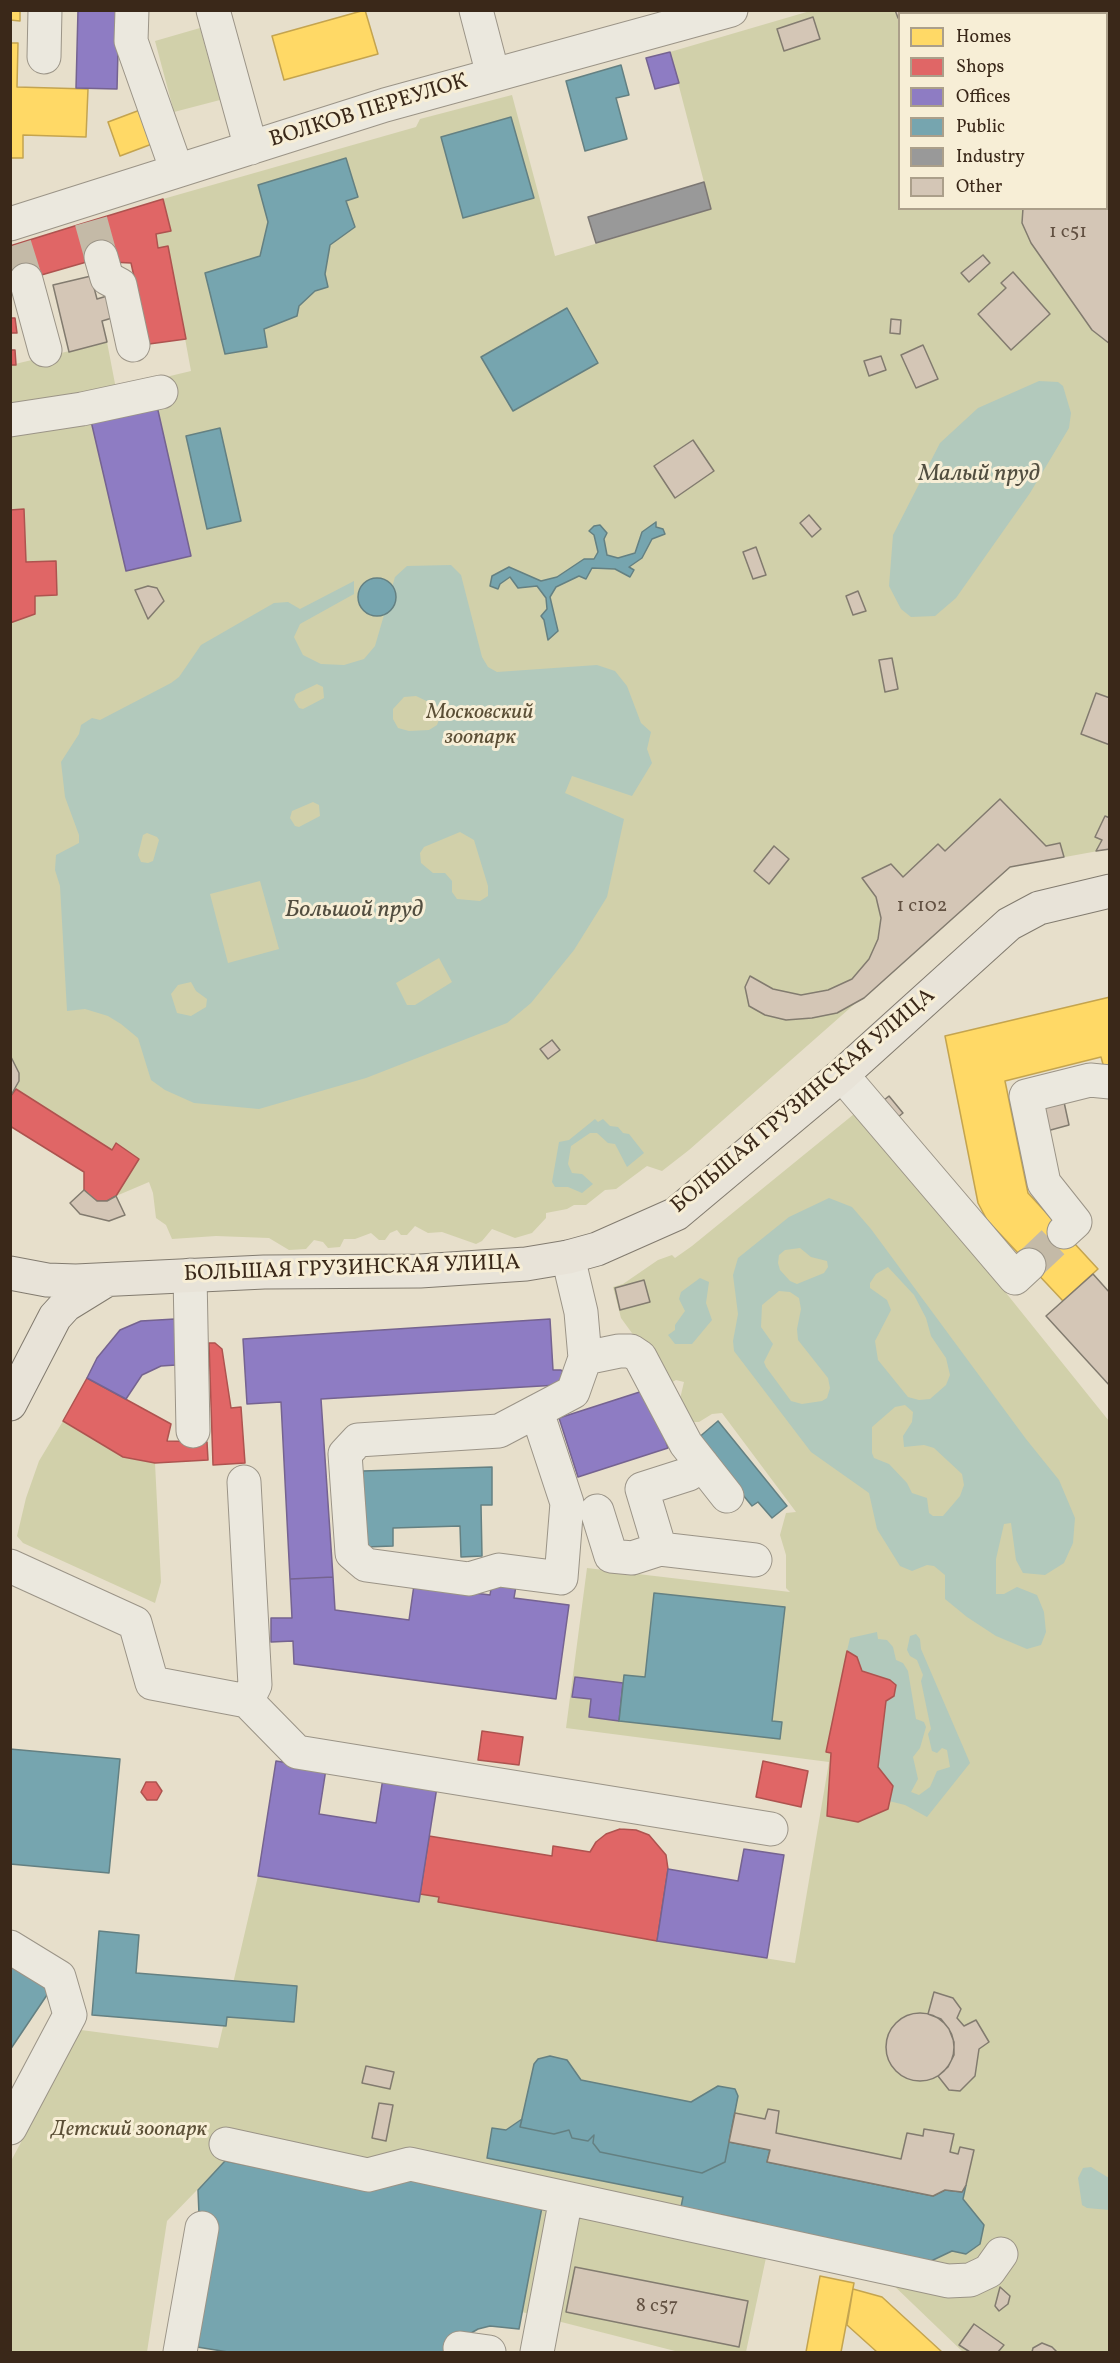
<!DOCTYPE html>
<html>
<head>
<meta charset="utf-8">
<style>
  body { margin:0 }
  #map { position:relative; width:1120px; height:2363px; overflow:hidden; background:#e7dfcb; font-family:Vollkorn,serif }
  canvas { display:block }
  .frame { position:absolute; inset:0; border:12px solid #3a2819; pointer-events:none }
  .legend { position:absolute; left:898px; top:12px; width:210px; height:198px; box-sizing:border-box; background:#f7eed6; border:2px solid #ab9f8a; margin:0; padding:8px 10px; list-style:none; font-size:18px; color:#3a2819 }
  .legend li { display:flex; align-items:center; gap:12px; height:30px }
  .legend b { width:30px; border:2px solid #ab9f8a }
</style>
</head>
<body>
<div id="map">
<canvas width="1120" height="2363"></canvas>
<div class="frame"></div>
<ul class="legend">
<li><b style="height:16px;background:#ffd966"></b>Homes</li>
<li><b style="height:16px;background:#e06666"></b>Shops</li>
<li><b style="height:16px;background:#8e7cc3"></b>Offices</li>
<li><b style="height:16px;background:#76a5af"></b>Public</li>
<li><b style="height:16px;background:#999"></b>Industry</li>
<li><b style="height:16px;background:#d4c6b6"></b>Other</li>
</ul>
</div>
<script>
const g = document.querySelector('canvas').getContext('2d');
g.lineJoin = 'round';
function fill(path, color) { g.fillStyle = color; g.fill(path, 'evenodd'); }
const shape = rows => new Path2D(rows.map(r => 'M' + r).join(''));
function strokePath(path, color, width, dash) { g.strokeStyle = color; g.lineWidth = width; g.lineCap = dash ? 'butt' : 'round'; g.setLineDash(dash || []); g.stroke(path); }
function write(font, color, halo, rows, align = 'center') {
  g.font = font + ' Vollkorn,serif'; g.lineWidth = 6; g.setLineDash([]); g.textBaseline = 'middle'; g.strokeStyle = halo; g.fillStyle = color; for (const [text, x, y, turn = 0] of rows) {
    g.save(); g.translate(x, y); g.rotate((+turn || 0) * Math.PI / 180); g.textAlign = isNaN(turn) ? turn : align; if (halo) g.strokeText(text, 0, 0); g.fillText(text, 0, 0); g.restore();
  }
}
const green = shape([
  [810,11,1109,11,1109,849,1010,867,689,1150,662,1171,647,1166,616,1189,605,1190,586,1205,574,1205,567,1209,546,1213,546,1218,532,1233,515,1238,492,1229,482,1241,476,1244,442,1232,428,1233,415,1226,407,1235,401,1235,397,1230,390,1233,385,1240,379,1240,371,1233,355,1239,344,1239,340,1247,328,1248,323,1242,314,1240,306,1249,289,1250,269,1238,216,1236,172,1239,166,1225,156,1218,153,1193,149,1182,116,1196,125,1215,109,1221,80,1214,70,1203,84,1190,84,1172,11,1126,11,365,107,342,116,389,191,371,168,246,158,248,156,234,171,231,163,199,416,127,420,119,512,95,555,256,711,209,670,52],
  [900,14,1106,14,1106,208,900,208],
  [200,28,220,100,174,112,155,41],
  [859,1110,1109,1421,1109,2352,963,2352,888,2280,767,2253,746,2352,679,2352,522,2312,364,2188,225,2161,167,2221,147,2352,11,2352,11,2161,81,2030,218,2048,258,1876,418,1902,420,1894,439,1897,438,1902,556,1921,556,1924,795,1963,829,1762,566,1728,587,1568,790,1592,786,1588,786,1555,780,1535,786,1513,796,1512,722,1413,712,1414,699,1422,692,1422,679,1403,684,1382,676,1380,669,1384,621,1318,613,1287,623,1284,658,1260,672,1255,675,1258,692,1246],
  [63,1421,123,1457,155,1463,161,1582,155,1603,23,1543,17,1536,26,1498,39,1461]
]);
const water = shape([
  [1039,381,1058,382,1063,386,1071,413,1069,428,1030,493,956,598,935,616,911,617,901,609,889,586,893,535,940,443,978,408],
  [451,565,461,575,482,657,488,667,497,672,597,665,615,671,627,686,641,723,651,732,647,749,652,763,632,796,572,776,565,793,624,819,607,897,574,950,531,1003,507,1023,366,1078,259,1109,194,1103,165,1090,151,1080,138,1038,121,1024,108,1016,85,1009,67,1011,60,886,55,870,56,855,79,843,79,835,65,797,61,762,79,734,81,725,92,718,100,720,171,683,179,677,201,645,274,603,288,602,300,609,354,581,354,594,300,624,294,637,303,655,321,664,344,665,364,659,375,646,395,577,407,566],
  [317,684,323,687,324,698,303,709,299,708,294,700,296,694],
  [416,696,437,706,441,714,437,725,429,730,409,731,398,728,393,719,393,709,404,697],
  [313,802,319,805,320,816,299,827,295,826,290,818,292,811],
  [460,832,474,840,488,886,488,896,480,901,457,899,452,892,452,881,445,873,433,873,421,863,420,853,424,847],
  [147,833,157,837,159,840,153,861,148,863,141,862,138,855,143,835],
  [260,881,279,949,228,963,210,894],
  [439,958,452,982,415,1005,407,1005,396,983],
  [191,982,196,991,207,999,206,1007,191,1016,177,1013,171,994,178,985],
  [595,1119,598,1122,603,1119,610,1126,618,1127,623,1133,629,1134,644,1153,627,1167,615,1144,608,1143,597,1133,590,1133,571,1146,568,1164,572,1173,582,1174,593,1184,582,1193,568,1187,555,1187,552,1182,559,1142,569,1140],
  [829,1198,852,1207,871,1229,1026,1439,1059,1480,1075,1518,1073,1543,1064,1563,1045,1575,1023,1573,1016,1560,1011,1523,1004,1524,996,1559,996,1594,1004,1594,1017,1587,1037,1595,1044,1612,1046,1632,1041,1645,1027,1649,996,1636,967,1617,945,1599,945,1575,934,1566,927,1565,912,1571,900,1566,877,1529,869,1493,811,1452,734,1351,733,1341,738,1314,733,1275,738,1258,789,1217],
  [800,1248,811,1257,827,1261,828,1267,824,1273,797,1284,790,1281,780,1270,778,1263,779,1255,785,1250],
  [888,1267,914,1295,926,1318,931,1336,946,1358,950,1375,946,1385,930,1399,919,1400,908,1397,878,1360,875,1341,891,1310,887,1300,870,1288,870,1283,876,1274],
  [779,1291,790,1292,799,1298,801,1309,797,1329,798,1340,828,1378,830,1388,827,1398,822,1401,802,1404,791,1401,766,1367,764,1362,773,1344,761,1327,762,1305],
  [905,1405,913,1412,912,1422,903,1436,904,1447,924,1445,934,1448,962,1474,964,1485,960,1496,943,1516,933,1516,929,1513,927,1498,912,1493,907,1483,889,1464,874,1458,872,1453,872,1427,895,1407],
  [700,1278,709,1282,706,1303,712,1320,692,1344,675,1344,668,1335,675,1330,675,1325,685,1311,679,1299,681,1292],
  [877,1632,878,1639,887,1640,893,1647,896,1660,903,1663,908,1671,916,1719,924,1722,926,1727,920,1748,913,1757,918,1779,911,1792,919,1795,930,1787,937,1771,950,1767,947,1750,942,1748,937,1753,932,1751,928,1734,931,1729,921,1681,923,1675,917,1660,910,1656,907,1650,910,1636,916,1634,920,1639,921,1649,970,1763,927,1817,905,1805,889,1801,893,1786,878,1767,886,1701,894,1696,896,1685,890,1680,862,1671,857,1657,847,1651,850,1638],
  [1091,2167,1109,2178,1109,2210,1087,2208,1082,2205,1078,2178,1083,2168]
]);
const homes = shape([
  [10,10,20,10,20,21,10,20,10,10],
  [365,10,378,54,284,80,272,36,365,10],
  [10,43,18,43,17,87,88,89,86,137,23,135,23,158,10,158,10,43],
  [140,110,152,144,120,156,108,122,140,110],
  [1110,997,1110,1066,1104,1068,1101,1057,1005,1081,1028,1193,1098,1269,1063,1301,987,1220,978,1203,945,1036,1110,997],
  [820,2276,854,2283,841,2352,806,2352,820,2276],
  [853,2289,882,2297,942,2352,877,2352,847,2325,853,2289]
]);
const shops = shape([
  [163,199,171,231,156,234,158,248,168,246,186,339,149,344,131,263,90,261,81,224,163,199],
  [81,224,90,261,10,284,10,246,81,224],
  [10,318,15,318,17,333,10,333,10,318],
  [10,350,15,350,16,365,10,365,10,350],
  [24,509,26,562,56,561,57,595,35,596,35,614,10,623,10,510,24,509],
  [16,1089,112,1150,116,1143,139,1159,116,1196,107,1201,97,1201,90,1196,84,1190,84,1172,10,1126,10,1097,16,1089],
  [209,1343,215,1343,222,1349,231,1408,241,1407,245,1463,213,1465,209,1343],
  [87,1378,171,1424,167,1441,207,1442,208,1460,155,1463,123,1457,63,1421,87,1378],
  [847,1651,857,1657,862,1671,890,1680,896,1685,894,1696,886,1701,878,1767,893,1786,888,1809,858,1822,827,1816,831,1753,826,1752,847,1651],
  [482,1731,523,1737,519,1765,478,1760,482,1731],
  [763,1761,808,1771,801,1807,756,1797,763,1761],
  [146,1782,156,1782,162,1791,157,1800,147,1800,141,1792,146,1782],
  [620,1829,636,1830,649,1835,666,1855,668,1869,657,1941,438,1902,439,1897,420,1894,429,1836,552,1856,553,1846,590,1852,596,1842,606,1834,620,1829]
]);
const offices = shape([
  [78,10,119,10,117,89,76,88,78,10],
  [670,52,679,83,655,89,646,58,670,52],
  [157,406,191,556,126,571,91,421,157,406],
  [175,1319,176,1365,161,1366,142,1375,126,1399,87,1378,97,1358,120,1330,141,1321,175,1319],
  [550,1319,553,1370,561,1370,565,1374,558,1385,321,1399,333,1577,290,1579,281,1402,247,1404,243,1339,550,1319],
  [649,1389,668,1448,578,1477,559,1418,649,1389],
  [333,1577,335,1610,409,1620,414,1585,490,1595,492,1583,516,1586,514,1598,569,1605,556,1699,294,1664,293,1641,271,1642,271,1618,292,1618,290,1579,333,1577],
  [575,1677,623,1683,619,1721,589,1717,591,1699,572,1697,575,1677],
  [276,1761,326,1769,319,1814,376,1823,383,1778,437,1787,419,1902,258,1876,276,1761],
  [744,1849,784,1855,767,1958,657,1941,668,1869,738,1881,744,1849]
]);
const public = shape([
  [621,65,629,95,616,98,627,139,585,151,566,81,621,65],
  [511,117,534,198,463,218,441,137,511,117],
  [346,158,358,197,346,201,355,227,330,245,325,274,328,287,315,291,299,306,297,316,264,329,267,347,225,354,205,273,260,256,268,222,258,185,346,158],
  [567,308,598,363,513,411,481,357,567,308],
  [220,428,241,521,207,529,186,436,220,428],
  [656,522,656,527,663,529,665,534,652,539,642,558,629,567,634,570,630,577,615,569,592,568,586,579,579,576,556,587,550,597,558,631,548,640,544,620,541,616,547,609,546,598,537,586,518,588,510,577,500,584,498,589,490,586,492,576,509,567,541,581,557,577,584,559,594,559,598,552,594,535,589,531,594,526,600,525,607,533,604,539,607,555,618,558,635,553,642,532,656,522],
  '358 597a19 19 0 1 1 38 0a19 19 0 1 1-38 0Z',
  [718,1421,787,1506,772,1518,758,1502,752,1506,697,1439,718,1421],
  [492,1467,492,1505,481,1505,482,1556,461,1557,460,1526,393,1528,393,1546,365,1547,363,1471,492,1467],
  [654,1593,785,1607,772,1721,782,1722,780,1739,619,1721,624,1675,645,1677,654,1593],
  [10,1749,120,1759,109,1873,10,1864,10,1749],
  [99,1931,139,1935,136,1973,297,1986,294,2022,227,2017,226,2026,92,2015,99,1931],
  [10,1962,51,1989,10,2050,10,1962],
  [550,2056,567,2060,581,2080,691,2102,718,2086,735,2089,738,2096,725,2162,702,2173,600,2152,593,2143,594,2135,588,2141,572,2138,569,2130,554,2134,520,2127,534,2064,538,2059,550,2056],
  [522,2119,520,2127,554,2134,569,2130,572,2138,588,2141,594,2135,593,2143,600,2152,702,2173,725,2162,729,2142,770,2150,767,2162,933,2196,945,2190,962,2192,966,2185,963,2199,984,2225,980,2244,966,2254,952,2251,931,2261,756,2227,757,2222,681,2207,683,2197,487,2158,492,2128,506,2130,522,2119],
  [225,2161,364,2188,386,2175,542,2207,519,2329,490,2326,478,2329,466,2336,451,2352,228,2352,191,2346,215,2218,199,2215,198,2190,225,2161]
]);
const industry = shape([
  [704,182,711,209,596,243,588,217,704,182]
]);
const building = shape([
  [895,10,922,10,900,14,898,18,895,10],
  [813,17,820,39,784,51,777,29,813,17],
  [1110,138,1110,344,1092,330,1031,243,1022,223,1023,208,1106,208,1106,140,1110,138],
  [983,255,990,263,969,282,961,273,983,255],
  [1013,272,1050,314,1011,350,978,314,1006,288,1001,283,1013,272],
  [91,276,97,299,107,296,112,318,102,321,107,342,69,352,53,285,91,276],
  [891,319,901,320,900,334,890,333,891,319],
  [923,345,938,379,916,388,901,355,923,345],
  [881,356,886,370,869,376,864,361,881,356],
  [693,440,714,471,675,498,654,466,693,440],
  [809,515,821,529,812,537,800,523,809,515],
  [756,547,766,575,753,579,743,552,756,547],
  [148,586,157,588,164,601,148,619,135,590,148,586],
  [858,591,866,611,853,615,846,596,858,591],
  [892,658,898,689,885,692,879,660,892,658],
  [1096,693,1110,698,1110,745,1081,734,1096,693],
  [1000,799,1046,846,1060,843,1064,857,1010,867,864,998,837,1013,812,1018,786,1020,765,1015,749,1006,745,987,750,976,773,989,801,995,828,990,852,979,869,959,878,939,881,918,876,897,862,878,891,864,903,877,938,844,945,851,1000,799],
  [1105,816,1110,818,1110,849,1096,851,1102,840,1095,837,1105,816],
  [774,846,789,859,769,884,754,871,774,846],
  [552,1040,560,1050,548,1059,540,1049,552,1040],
  [10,1055,19,1073,19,1081,10,1097,10,1055],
  [889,1096,903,1113,892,1122,878,1105,889,1096],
  [1064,1102,1069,1125,1047,1131,1041,1107,1064,1102],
  [84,1190,97,1201,107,1201,116,1196,125,1215,109,1221,80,1214,70,1203,84,1190],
  [1093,1274,1110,1293,1110,1386,1046,1316,1093,1274],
  [644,1280,650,1302,620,1310,615,1288,644,1280],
  [934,1992,953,1998,961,2009,957,2018,964,2026,976,2020,989,2042,979,2049,975,2076,960,2091,949,2090,938,2076,948,2067,954,2055,954,2042,949,2029,941,2019,928,2014,934,1992],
  '886 2047a34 34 0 1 1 68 0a34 34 0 1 1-68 0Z',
  [366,2066,394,2072,390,2089,362,2083,366,2066],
  [379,2103,393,2105,386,2141,372,2138,379,2103],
  [768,2109,779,2111,776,2133,901,2159,907,2133,923,2136,924,2129,954,2134,950,2152,958,2154,960,2147,974,2150,966,2185,962,2192,945,2190,933,2196,767,2162,770,2150,729,2142,735,2113,765,2119,768,2109],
  [575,2267,748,2301,739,2347,566,2312,575,2267],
  [1000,2287,1010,2296,1008,2304,999,2311,995,2306,1000,2287],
  [974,2324,1004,2345,998,2352,970,2352,959,2345,974,2324],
  [1042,2343,1052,2347,1057,2352,1032,2352,1033,2348,1042,2343]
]);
const minorTunnel = shape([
  [91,221,101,257],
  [15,245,26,280],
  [1029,1265,1064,1232]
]);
const minor = shape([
  [132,10,131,41,177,171],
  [213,10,251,148],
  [476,10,493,75],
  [44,57,45,10],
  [10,224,385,105,731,10],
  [101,257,107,278,120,285,133,345],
  [26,280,45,350],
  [10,420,82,409,161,392],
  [842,1075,1015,1278,1029,1265],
  [1064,1232,1075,1222,1044,1183,1026,1096,1090,1080,1110,1082],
  [568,1257,581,1312,585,1358,619,1351,631,1351,640,1357,686,1444,727,1496],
  [190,1275,193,1431],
  [537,1412,567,1503,561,1578,499,1570,469,1579,366,1565,352,1553,345,1454,358,1440,499,1431,573,1392,585,1358],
  [702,1464,689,1474,642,1489,660,1549,755,1560],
  [244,1482,255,1685,247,1701],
  [597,1511,611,1556,632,1558,660,1549],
  [10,1566,135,1623,152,1683,247,1701,297,1752,771,1829],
  [10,1947,59,1977,70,2015,10,2128],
  [226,2144,368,2175,410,2164,948,2281,970,2280,989,2271,1001,2254],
  [460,2348,489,2352],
  [180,2352,202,2228],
  [537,2352,566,2198]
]);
const major = shape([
  [10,1273,47,1280,76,1281,264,1272,420,1271,526,1264,568,1257,597,1249,676,1214,842,1075,1009,924,1039,908,1110,891],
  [10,1404,55,1317,66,1305,105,1281]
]);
const numberNames = [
  ["1 с51",1068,233],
  ["1 с102",922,907],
  ["8 с57",657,2307]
];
const streetNames = [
  ["ВОЛКОВ ПЕРЕУЛОК",369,112,-17],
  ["БОЛЬШАЯ ГРУЗИНСКАЯ УЛИЦА",804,1102,-40],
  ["БОЛЬШАЯ ГРУЗИНСКАЯ УЛИЦА",352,1270,-2]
];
const parkNames = [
  ["Московский",480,714],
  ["зоопарк",480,739],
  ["Детский зоопарк",129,2131]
];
const waterNames = [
  ["Малый пруд",979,476],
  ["Большой пруд",354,912]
];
fill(green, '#d1d0aa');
fill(water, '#b2c9bc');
fill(homes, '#ffd966');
strokePath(homes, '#c4a44f', 1.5);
fill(shops, '#e06666');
strokePath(shops, '#ae534f', 1.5);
fill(offices, '#8e7cc3');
strokePath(offices, '#756390', 1.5);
fill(public, '#76a5af');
strokePath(public, '#648082', 1.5);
fill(industry, '#999');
strokePath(industry, '#7c7773', 1.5);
fill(building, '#d4c6b6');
strokePath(building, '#827b6f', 1.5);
strokePath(minorTunnel, '#c4baa7', 33, [33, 16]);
strokePath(minor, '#9b9487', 35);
strokePath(major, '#827b6f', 35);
strokePath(minor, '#ebe8de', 33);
strokePath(major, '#e8e3d8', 33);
write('20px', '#625142', null, numberNames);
write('22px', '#3a2819', '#f7eed6', streetNames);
write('italic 22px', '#5b4f36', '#f7eed6', parkNames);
write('italic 24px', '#524e40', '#f7eed6', waterNames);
</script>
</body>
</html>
